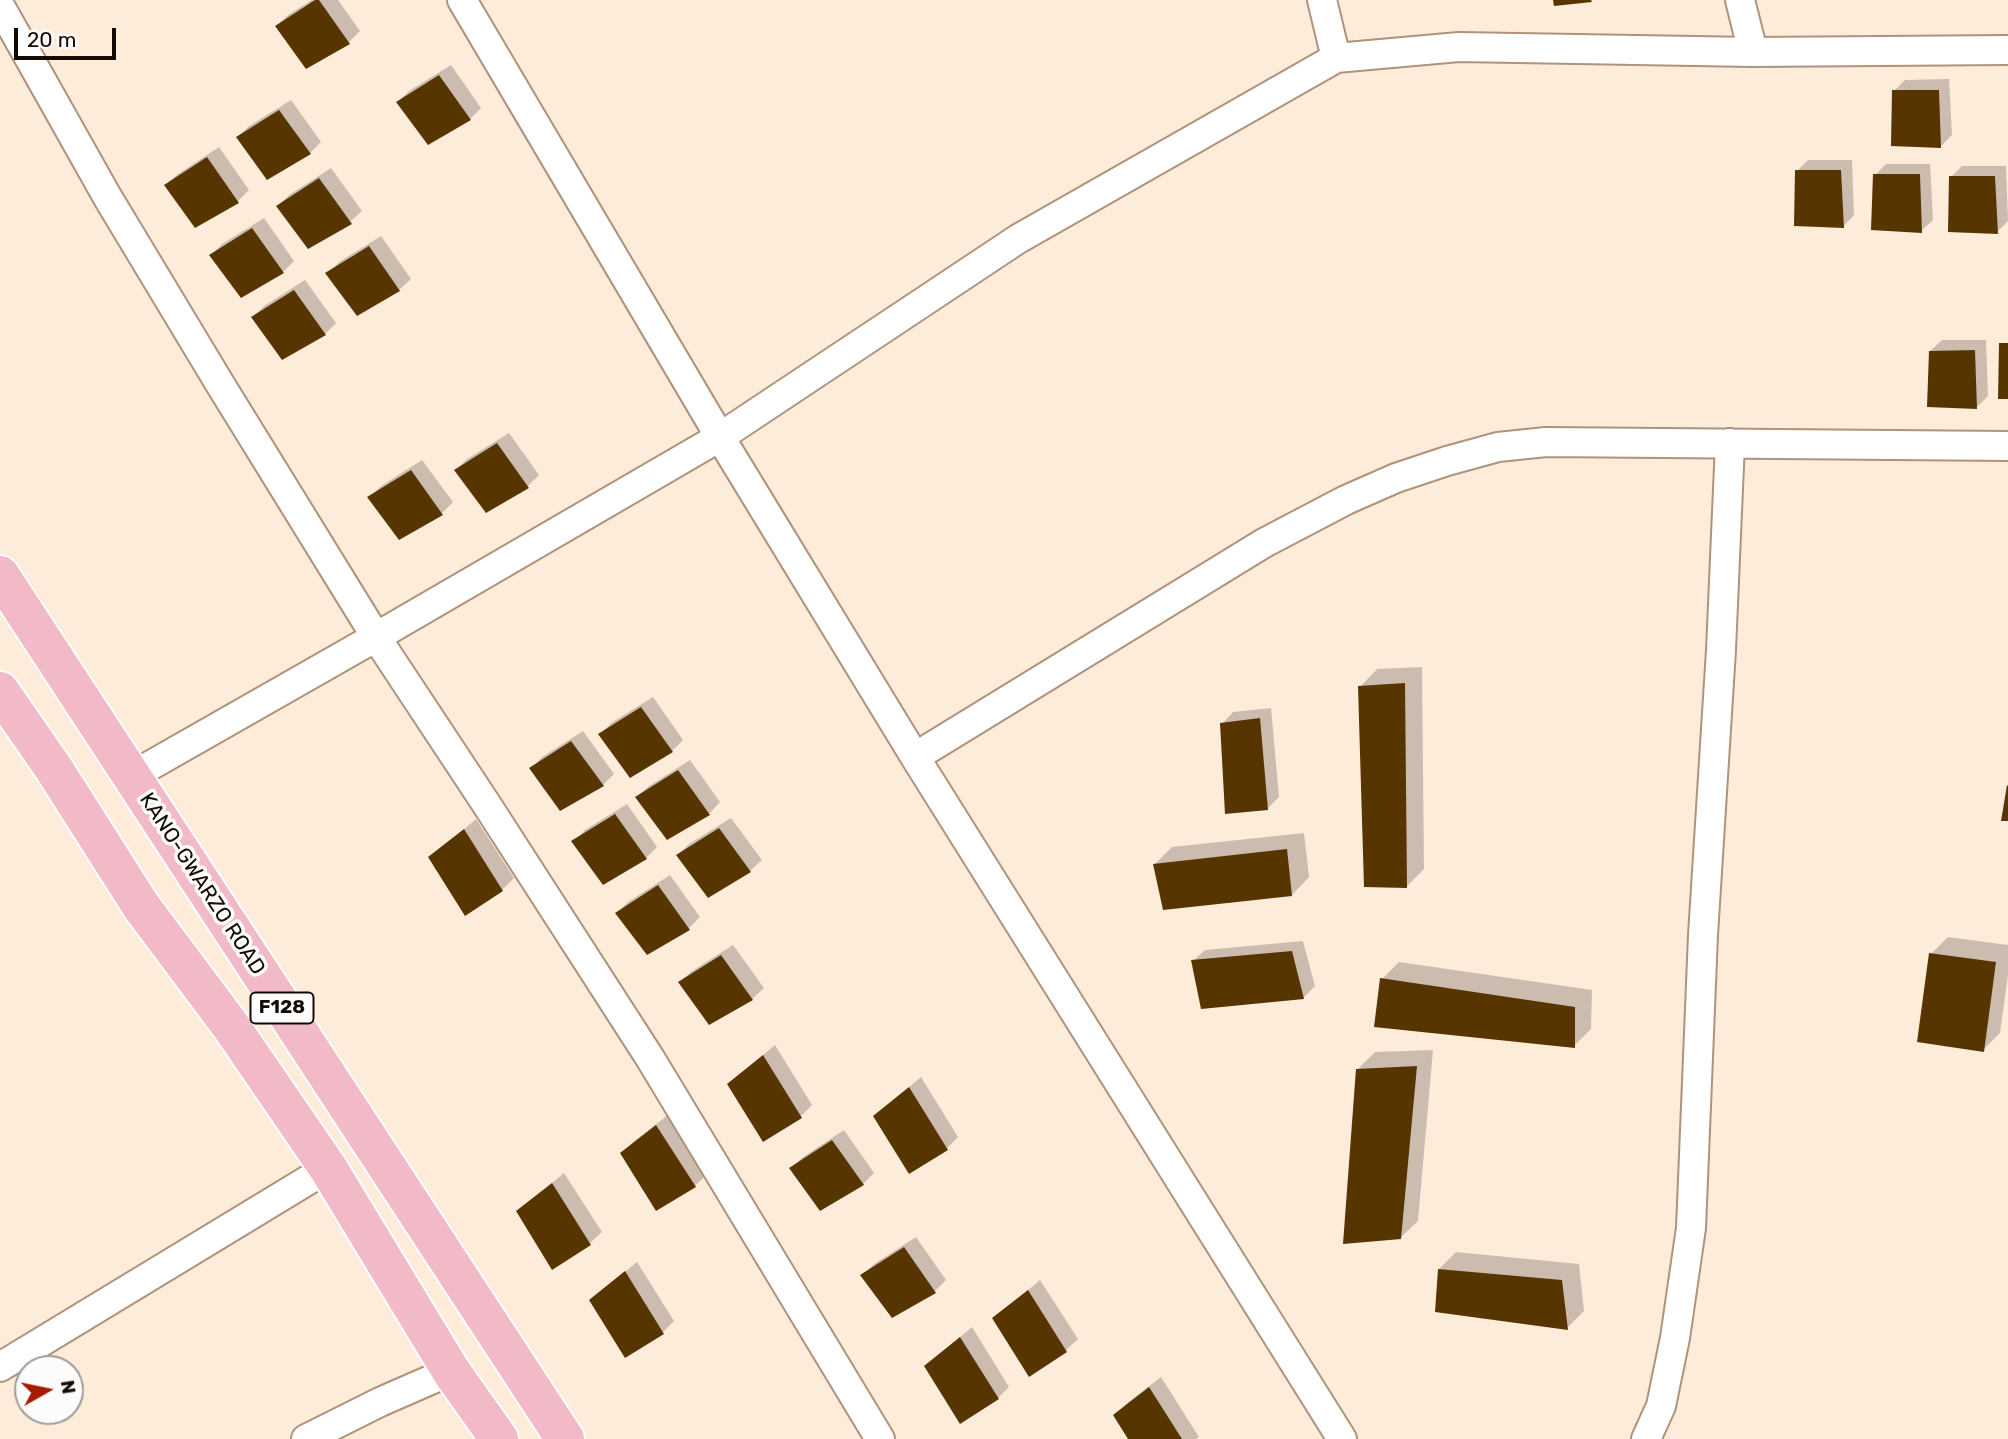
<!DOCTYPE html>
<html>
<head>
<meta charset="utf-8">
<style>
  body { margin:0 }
  #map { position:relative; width:2008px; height:1439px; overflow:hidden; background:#feecdb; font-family:Rubik,sans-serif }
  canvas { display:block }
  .north { position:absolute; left:14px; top:1355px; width:70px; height:70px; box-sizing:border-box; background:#fcfcfc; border:2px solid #9f9b98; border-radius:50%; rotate:81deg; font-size:19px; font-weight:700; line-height:28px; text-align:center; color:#130a03 }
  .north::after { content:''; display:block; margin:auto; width:24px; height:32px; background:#a91a00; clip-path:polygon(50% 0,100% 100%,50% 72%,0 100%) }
  .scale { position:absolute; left:14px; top:28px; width:102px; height:32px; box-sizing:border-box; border:4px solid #130a03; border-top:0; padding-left:9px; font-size:21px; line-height:24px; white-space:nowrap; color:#130a03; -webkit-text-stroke:5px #fcfcfc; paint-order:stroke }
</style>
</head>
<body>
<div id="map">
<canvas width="2008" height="1439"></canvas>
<div class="north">N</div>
<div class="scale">20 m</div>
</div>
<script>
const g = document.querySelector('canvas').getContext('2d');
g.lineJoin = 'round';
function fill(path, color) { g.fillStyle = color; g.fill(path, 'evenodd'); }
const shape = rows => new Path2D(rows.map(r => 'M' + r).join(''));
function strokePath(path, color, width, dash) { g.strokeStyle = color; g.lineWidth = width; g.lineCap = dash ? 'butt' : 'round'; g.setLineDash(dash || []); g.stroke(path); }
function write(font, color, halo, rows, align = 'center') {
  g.font = font + ' Rubik,sans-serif'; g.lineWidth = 7; g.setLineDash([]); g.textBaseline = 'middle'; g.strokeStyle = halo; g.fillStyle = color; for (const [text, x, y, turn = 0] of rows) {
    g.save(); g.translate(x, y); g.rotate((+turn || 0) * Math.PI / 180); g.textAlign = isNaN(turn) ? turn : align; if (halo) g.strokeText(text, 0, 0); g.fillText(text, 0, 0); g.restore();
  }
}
const shadow = shape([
  [312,0,338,0,360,31,349,42,277,26,288,15],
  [451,65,481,108,470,119,398,102,409,91],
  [1949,79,1952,135,1940,147,1894,91,1905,80],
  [291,100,321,142,310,153,238,137,249,126],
  [219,147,249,190,238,201,196,225,166,185,178,174],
  [1808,160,1852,160,1854,215,1843,227,1797,171],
  [1886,164,1930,164,1933,220,1921,231,1875,175],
  [1962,166,2006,166,2008,221,1997,232,1951,177],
  [331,168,362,211,350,222,278,206,289,195],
  [264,218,294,261,283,272,211,256,222,244],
  [381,236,411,279,399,290,358,314,328,274,339,262],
  [305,280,336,323,325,334,253,317,264,306],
  [1942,340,1986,340,1988,396,1977,407,1930,351],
  [509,433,539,475,528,486,486,511,456,470,467,459],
  [422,460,453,502,442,513,370,497,381,486],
  [1422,667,1424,869,1407,886,1360,687,1377,669],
  [653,697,683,740,672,751,600,735,611,723],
  [1271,708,1279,797,1267,809,1222,724,1233,712],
  [583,731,614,774,603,785,531,769,542,757],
  [690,760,720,802,709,814,667,838,637,797,649,786],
  [627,804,657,847,646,858,604,882,574,842,585,830],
  [731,818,762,860,750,871,708,896,678,855,689,844],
  [476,819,514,878,502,890,465,913,430,858],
  [1304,833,1309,877,1292,895,1155,864,1172,847],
  [670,875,700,917,689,928,617,913,628,902],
  [1948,937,2008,945,2008,975,2000,1033,1983,1050,1931,954],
  [1303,941,1315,986,1303,998,1193,961,1205,950],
  [733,945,764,988,752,999,710,1023,680,982,692,971],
  [1399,962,1592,990,1591,1029,1574,1046,1382,979],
  [775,1045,812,1105,801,1116,764,1140,729,1084],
  [1433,1050,1418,1221,1400,1238,1358,1069,1375,1052],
  [921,1077,958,1137,947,1148,910,1171,875,1116],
  [668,1115,706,1175,695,1186,622,1153,633,1142],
  [844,1130,874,1173,863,1184,821,1208,791,1168,803,1157],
  [564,1173,602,1232,590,1243,553,1267,518,1211],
  [916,1237,946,1280,934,1292,863,1275,874,1264],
  [1456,1252,1579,1264,1584,1311,1567,1328,1439,1269],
  [637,1262,674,1321,663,1332,626,1355,591,1300],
  [1040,1280,1078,1339,1066,1350,1029,1374,994,1319],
  [972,1327,1009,1387,998,1398,926,1366],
  [1161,1377,1199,1437,1196,1439,1130,1439,1115,1416,1126,1404]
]);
const building = shape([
  [315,0,319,0,350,44,306,69,275,26],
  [1553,0,1591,0,1592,2,1554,6],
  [439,75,471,120,428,145,396,102],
  [1892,90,1939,90,1941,148,1891,146],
  [279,110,311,154,267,180,236,137],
  [207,157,239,203,195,228,164,185],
  [1795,170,1841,170,1844,228,1794,226],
  [1873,174,1920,174,1922,233,1871,230],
  [1949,176,1995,176,1998,234,1948,232],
  [319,178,352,224,308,249,276,206],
  [252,228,284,273,241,298,209,255],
  [369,246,400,291,357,316,325,273],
  [294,290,326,335,282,360,251,317],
  [1999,343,2008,343,2008,399,1998,399],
  [1975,350,1977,409,1927,407,1929,351],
  [497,443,529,488,486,513,454,470],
  [411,470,443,515,399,540,367,497],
  [1405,683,1407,888,1364,887,1358,686],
  [641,707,673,752,630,778,598,734],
  [1260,718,1268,810,1225,814,1220,723],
  [571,741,604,786,560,811,529,768],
  [678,770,710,815,667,840,635,797],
  [2007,785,2008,786,2008,821,2001,821],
  [615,814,647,859,603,885,571,841],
  [719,828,751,872,708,898,676,855],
  [464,829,503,891,465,916,428,857],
  [1287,849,1292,896,1163,910,1153,864],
  [658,885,690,930,647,955,615,913],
  [1292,951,1304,999,1201,1009,1191,960],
  [1929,953,1996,962,1984,1052,1917,1042],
  [721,955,753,1000,709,1025,678,982],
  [1380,978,1575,1007,1575,1048,1374,1027],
  [763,1055,802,1118,763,1142,727,1084],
  [1417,1066,1401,1239,1343,1244,1356,1069],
  [909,1087,948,1150,909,1174,873,1116],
  [656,1125,696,1187,656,1211,620,1153],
  [832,1140,864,1185,820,1211,789,1168],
  [552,1183,591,1245,552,1270,516,1211],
  [904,1247,936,1293,892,1318,860,1275],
  [1438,1269,1562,1280,1568,1330,1435,1312],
  [625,1271,664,1334,625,1358,589,1300],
  [1028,1290,1067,1352,1029,1377,992,1318],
  [960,1337,999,1399,960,1424,924,1366],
  [1149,1387,1182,1439,1128,1439,1113,1415]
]);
const street = shape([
  [462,0,720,437,915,757,1342,1439],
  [1322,0,1336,58],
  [1740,0,1753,52],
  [0,6,108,198,220,384,376,637,487,805,650,1058,880,1439],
  [915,757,1264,543,1346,500,1396,478,1447,461,1498,447,1546,442,2008,446],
  [132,776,376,637,720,437,1018,239,1336,58,1459,47,1753,52,2008,50],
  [0,1367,328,1168],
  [306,1439,380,1402,451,1371],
  [1646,1439,1661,1406,1675,1338,1691,1228,1703,935,1721,650,1730,443]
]);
const primary = shape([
  [0,575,565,1439],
  [0,691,54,769,141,906,230,1025,328,1168,451,1371,499,1439]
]);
const shields = [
  [282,1008,63]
];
const shieldNames = [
  ["F128",282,1008]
];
const streetNames = [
  ["KANO-GWARZO ROAD",202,884,57]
];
fill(shadow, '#0003');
fill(building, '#563500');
strokePath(street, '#af937a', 32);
strokePath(primary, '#fff', 42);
strokePath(street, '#fff', 28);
strokePath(primary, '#f2b9c7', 38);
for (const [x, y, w] of shields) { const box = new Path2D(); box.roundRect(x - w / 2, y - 15.5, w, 31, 5); g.fillStyle = '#fcfcfc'; g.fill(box); strokePath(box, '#130a03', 2); }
write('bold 19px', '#130a03', null, shieldNames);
write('21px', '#130a03', '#fcfcfc', streetNames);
</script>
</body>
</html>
